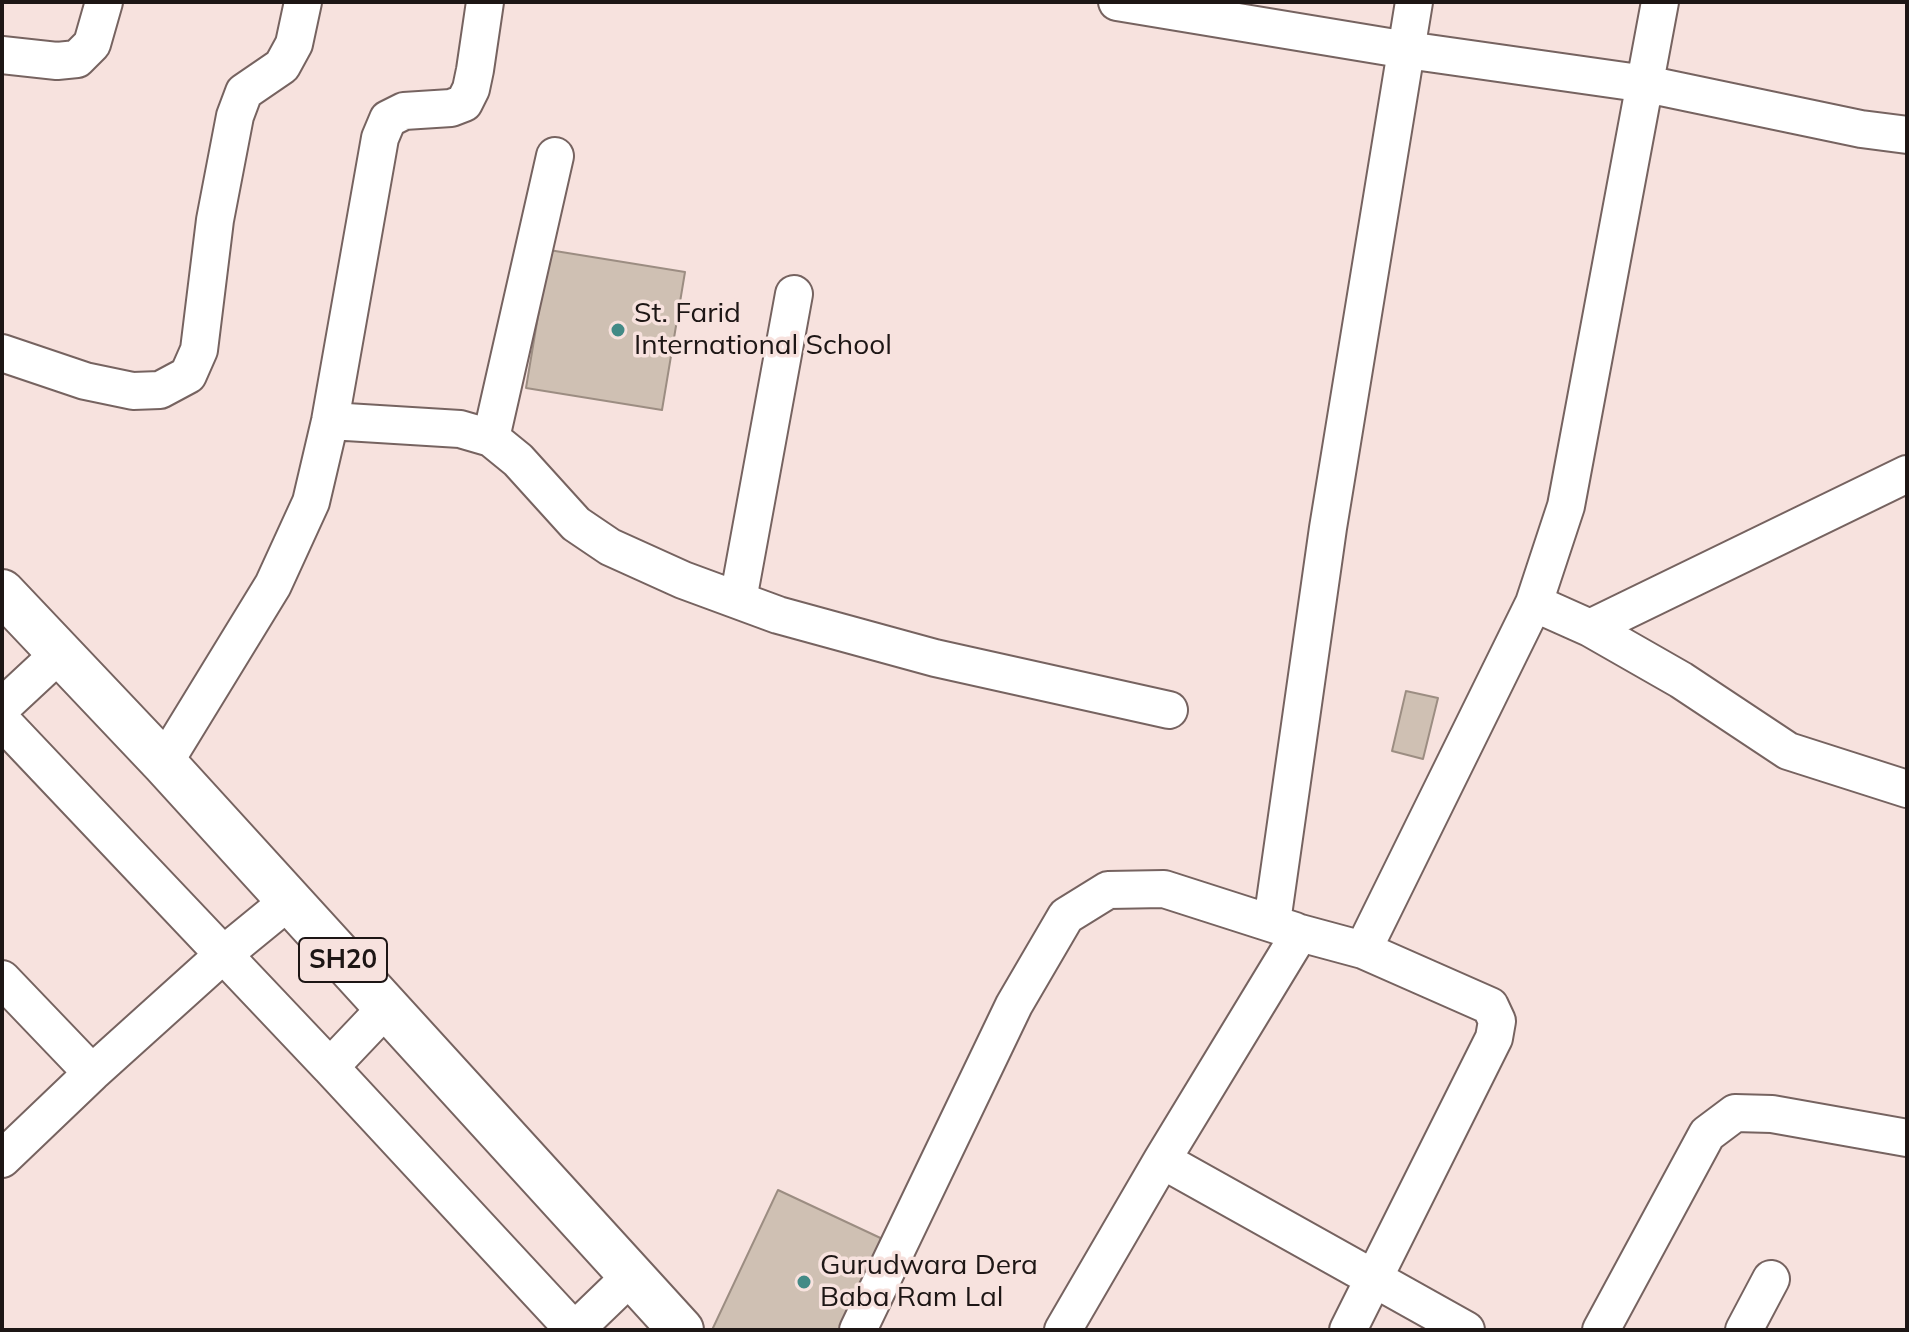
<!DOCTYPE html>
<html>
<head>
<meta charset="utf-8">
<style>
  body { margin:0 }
  #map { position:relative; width:1909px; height:1332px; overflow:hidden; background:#f7e2de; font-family:Mulish,sans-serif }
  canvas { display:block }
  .frame { position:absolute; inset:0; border:4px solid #1d1615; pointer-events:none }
</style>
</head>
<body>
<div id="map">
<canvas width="1909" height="1332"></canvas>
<div class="frame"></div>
</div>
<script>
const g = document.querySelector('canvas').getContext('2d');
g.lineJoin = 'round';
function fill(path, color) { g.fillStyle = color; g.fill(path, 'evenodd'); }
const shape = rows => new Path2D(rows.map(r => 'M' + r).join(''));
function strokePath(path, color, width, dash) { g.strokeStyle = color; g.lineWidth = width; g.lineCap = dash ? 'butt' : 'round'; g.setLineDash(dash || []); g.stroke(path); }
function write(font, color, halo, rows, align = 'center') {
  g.font = font + ' Mulish,sans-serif'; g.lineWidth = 7; g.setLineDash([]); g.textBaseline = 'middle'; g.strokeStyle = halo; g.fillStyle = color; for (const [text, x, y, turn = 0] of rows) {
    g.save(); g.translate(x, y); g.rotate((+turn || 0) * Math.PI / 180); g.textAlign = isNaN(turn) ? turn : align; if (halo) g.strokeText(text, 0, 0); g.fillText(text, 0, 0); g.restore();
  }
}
const building = shape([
  [549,250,685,272,662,410,526,388,549,250],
  [1406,691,1438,698,1423,759,1392,751,1406,691],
  [778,1190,889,1242,848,1330,712,1330,778,1190]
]);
const minor = shape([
  [1117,2,1407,50,1646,84,1861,129,1907,135],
  [2,55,57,61,77,59,92,44,104,2],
  [2,353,85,381,133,391,160,390,188,375,199,350,215,220,235,116,244,92,282,66,294,44,303,2],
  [330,421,460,429,491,438,518,460,576,524,610,547,683,580,778,615,935,658,1169,710],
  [491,438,555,156],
  [738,600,794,294],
  [1534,603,1566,506,1660,2],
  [1590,628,1681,680,1788,751,1907,789],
  [2,707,59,654],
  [2,721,330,1067,386,1008],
  [164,763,273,585,311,502,330,421,380,138,388,119,404,111,451,108,464,103,471,89,475,70,485,2],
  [1272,922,1328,528,1414,2],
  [2,979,92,1073],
  [330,1067,574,1330],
  [2,1159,92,1073,224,954,290,900],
  [1162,1160,1466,1330],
  [575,1330,631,1276],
  [858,1330,1014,1005,1066,916,1108,890,1164,889,1295,931],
  [1063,1330,1162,1160,1300,933,1363,950,1534,603,1590,628,1907,474],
  [1348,1330,1494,1038,1497,1021,1490,1006,1363,950],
  [1601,1330,1707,1134,1735,1113,1772,1114,1907,1138],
  [1744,1330,1771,1279]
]);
const major = shape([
  [2,592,164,763,681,1330]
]);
const markers = [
  [618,330,8,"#438a86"],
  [804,1282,8,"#438a86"]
];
const shields = [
  [343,960,88]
];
const shieldNames = [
  ["SH20",343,960]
];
const poiNames = [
  ["St. Farid",634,314],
  ["International School",634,346],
  ["Gurudwara Dera",820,1266],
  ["Baba Ram Lal",820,1298]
];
fill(building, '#cfc0b3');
strokePath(building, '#9c8d82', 2);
strokePath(minor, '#766360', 40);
strokePath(major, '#766360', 48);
strokePath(minor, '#fff', 36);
strokePath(major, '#fff', 44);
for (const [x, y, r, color] of markers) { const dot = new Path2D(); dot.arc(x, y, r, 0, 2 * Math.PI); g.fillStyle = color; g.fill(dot); strokePath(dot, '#f7e2de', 3); }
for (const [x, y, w] of shields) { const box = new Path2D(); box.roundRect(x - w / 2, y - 22, w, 44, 6); g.fillStyle = '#f7e2de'; g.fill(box); strokePath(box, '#1d1615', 2); }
write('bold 26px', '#1d1615', null, shieldNames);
write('28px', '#1d1615', '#f7e2de', poiNames, 'left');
</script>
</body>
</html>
